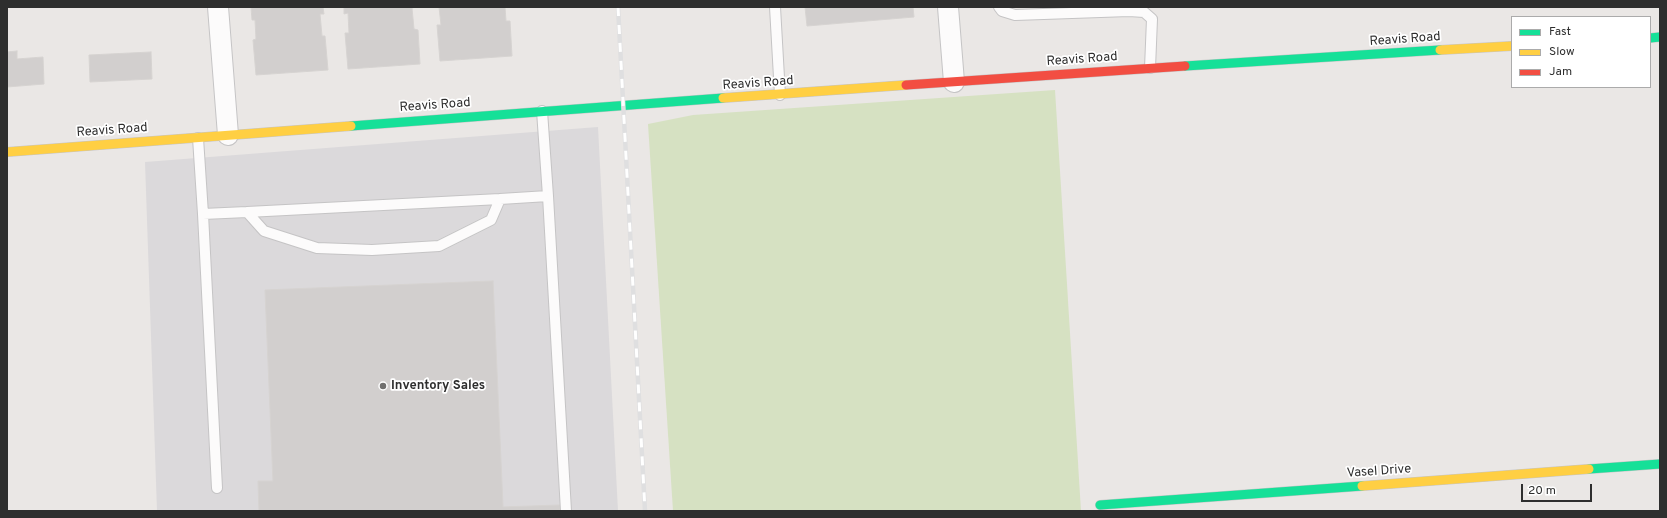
<!DOCTYPE html>
<html>
<head>
<meta charset="utf-8">
<style>
  body { margin:0 }
  #map { position:relative; width:1667px; height:518px; overflow:hidden; background:#eae7e5; font-family:Overpass,sans-serif }
  canvas { display:block }
  .frame { position:absolute; inset:0; border:8px solid #2e2e2e; pointer-events:none }
  .legend { position:absolute; left:1511px; top:16px; width:140px; height:72px; box-sizing:border-box; background:#fff; border:1px solid #ababab; margin:0; padding:5px 7px; list-style:none; font-size:12px; color:#2e2e2e }
  .legend li { display:flex; align-items:center; gap:8px; height:20px }
  .legend b { width:20px; border:1px solid #ababab }
  .scale { position:absolute; left:1521px; top:484px; width:71px; height:18px; box-sizing:border-box; border:2px solid #2e2e2e; border-top:0; padding-left:5px; font-size:12px; line-height:14px; white-space:nowrap; color:#2e2e2e; -webkit-text-stroke:3px #fff; paint-order:stroke }
</style>
</head>
<body>
<div id="map">
<canvas width="1667" height="518"></canvas>
<div class="frame"></div>
<ul class="legend">
<li><b style="height:5px;background:#16e098"></b>Fast</li>
<li><b style="height:5px;background:#ffcf43"></b>Slow</li>
<li><b style="height:5px;background:#f24e42"></b>Jam</li>
</ul>
<div class="scale">20 m</div>
</div>
<script>
const g = document.querySelector('canvas').getContext('2d');
g.lineJoin = 'round';
function fill(path, color) { g.fillStyle = color; g.fill(path, 'evenodd'); }
const shape = rows => new Path2D(rows.map(r => 'M' + r).join(''));
function strokePath(path, color, width, dash) { g.strokeStyle = color; g.lineWidth = width; g.lineCap = dash ? 'butt' : 'round'; g.setLineDash(dash || []); g.stroke(path); }
function write(font, color, halo, rows, align = 'center') {
  g.font = font + ' Overpass,sans-serif'; g.lineWidth = 3.5; g.setLineDash([]); g.textBaseline = 'middle'; g.strokeStyle = halo; g.fillStyle = color; for (const [text, x, y, turn = 0] of rows) {
    g.save(); g.translate(x, y); g.rotate((+turn || 0) * Math.PI / 180); g.textAlign = isNaN(turn) ? turn : align; if (halo) g.strokeText(text, 0, 0); g.fillText(text, 0, 0); g.restore();
  }
}
const industrial = shape([
  [598,127,618,511,157,511,145,162]
]);
const green = shape([
  [1055,90,1081,511,673,511,648,124,693,115]
]);
const building = shape([
  [251,7,323,7,324,14,320,14,322,36,325,36,328,70,256,75,253,40,256,39,255,20,252,20,251,7],
  [344,7,416,7,412,8,414,29,418,30,420,64,348,69,345,33,349,33,348,13,344,14,344,7],
  [439,7,505,7,506,21,510,21,512,56,440,61,437,25,441,25,439,7],
  [805,7,913,7,914,17,807,26,805,7],
  [17,51,17,59,43,57,44,84,7,87,7,52,17,51],
  [151,52,152,79,90,82,89,55,151,52],
  [493,281,503,507,560,505,560,511,259,511,258,481,273,481,265,290,493,281]
]);
const lane = shape([
  [775,7,780,95],
  [999,7,1002,11,1015,15,1129,11,1144,12,1152,19,1150,68],
  [198,138,203,214,247,212,264,231,317,248,372,250,439,246,491,220,500,199,548,196,542,111],
  [548,196,566,511],
  [247,212,500,199],
  [203,214,217,488]
]);
const street = shape([
  [218,7,228,135],
  [948,7,954,82]
]);
const fast = shape([
  [1650,38,1660,37],
  [1185,66,1440,50],
  [351,126,723,98],
  [1589,469,1660,464],
  [1100,505,1362,486]
]);
const slow = shape([
  [1440,50,1512,46],
  [723,98,906,85],
  [7,152,351,126],
  [1362,486,1589,469]
]);
const jam = shape([
  [906,85,1185,66]
]);
const rail = shape([
  [618,7,645,511]
]);
const markers = [
  [383,386,4,"#706f6e"]
];
const streetNames = [
  ["Reavis Road",1405,40,-4],
  ["Reavis Road",1082,60,-4],
  ["Reavis Road",758,84,-4],
  ["Reavis Road",435,106,-4],
  ["Reavis Road",112,131,-4],
  ["Vasel Drive",1379,472,-4]
];
const poiNames = [
  ["Inventory Sales",391,386]
];
fill(industrial, '#dbd9db');
fill(green, '#d6e1c2');
fill(building, '#d2cfce');
strokePath(building, '#d6d3d1', 1);
strokePath(lane, '#c5c4c5', 12);
strokePath(street, '#c5c4c5', 22);
strokePath(fast, '#c5c4c5', 10);
strokePath(slow, '#c5c4c5', 10);
strokePath(jam, '#c5c4c5', 10);
strokePath(lane, '#fcfbfb', 10);
strokePath(street, '#fcfbfb', 20);
strokePath(fast, '#16e098', 9);
strokePath(slow, '#ffcf43', 9);
strokePath(jam, '#f24e42', 9);
strokePath(rail, '#dfdfe0', 4.5);
strokePath(rail, '#fff', 3, [9]);
for (const [x, y, r, color] of markers) { const dot = new Path2D(); dot.arc(x, y, r, 0, 2 * Math.PI); g.fillStyle = color; g.fill(dot); strokePath(dot, '#fff', 1.5); }
write('13px', '#2e2e2e', '#fff', streetNames);
write('bold 13px', '#2e2e2e', '#fff', poiNames, 'left');
</script>
</body>
</html>
